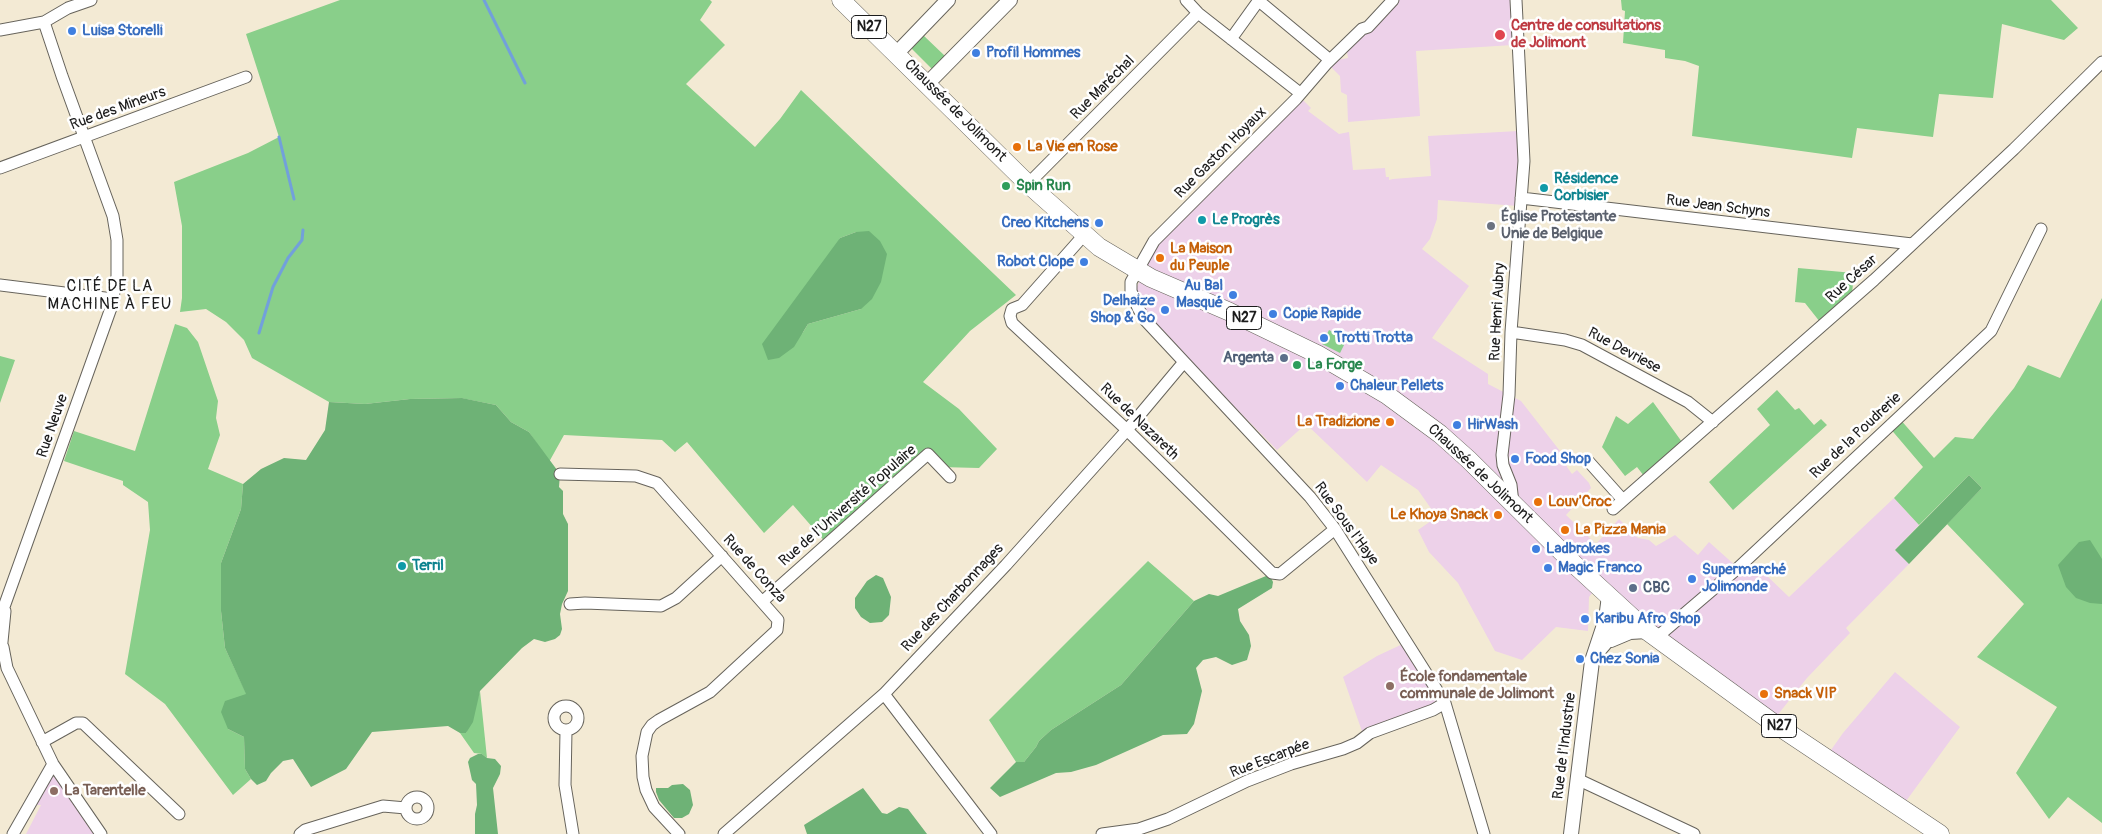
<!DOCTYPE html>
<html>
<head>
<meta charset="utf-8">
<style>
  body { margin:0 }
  canvas { display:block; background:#f3ead4 }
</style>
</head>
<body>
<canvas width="2102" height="834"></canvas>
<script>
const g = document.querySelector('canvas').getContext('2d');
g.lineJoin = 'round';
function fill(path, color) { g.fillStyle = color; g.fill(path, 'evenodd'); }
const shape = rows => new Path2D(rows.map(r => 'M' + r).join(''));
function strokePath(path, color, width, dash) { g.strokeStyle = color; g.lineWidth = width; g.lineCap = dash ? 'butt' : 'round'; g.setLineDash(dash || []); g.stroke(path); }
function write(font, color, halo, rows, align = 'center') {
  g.font = font + ' Pangolin,sans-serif'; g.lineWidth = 5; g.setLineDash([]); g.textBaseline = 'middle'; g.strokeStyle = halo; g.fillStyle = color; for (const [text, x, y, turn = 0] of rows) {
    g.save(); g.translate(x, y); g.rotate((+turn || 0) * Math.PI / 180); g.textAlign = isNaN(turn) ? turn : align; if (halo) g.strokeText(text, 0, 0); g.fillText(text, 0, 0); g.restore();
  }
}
const built = shape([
  [1397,0,1510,0,1513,45,1416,51,1420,116,1348,122,1347,95,1341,92,1340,76,1331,67,1337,60,1348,58,1347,52],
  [1301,98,1311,108,1308,111,1339,134,1349,132,1353,170,1385,168,1386,177,1389,177,1389,180,1393,179,1431,176,1428,136,1518,131,1518,206,1438,200,1437,219,1430,239,1422,249,1469,286,1432,338,1488,374,1488,384,1521,401,1567,460,1567,467,1572,474,1577,470,1589,483,1591,488,1566,515,1596,544,1619,519,1638,538,1649,540,1656,546,1675,535,1698,555,1709,542,1737,567,1743,562,1759,577,1764,573,1789,597,1894,498,1919,525,1895,550,1909,564,1846,628,1850,633,1807,678,1772,722,1598,586,1589,597,1588,631,1556,627,1522,660,1495,651,1458,583,1429,552,1418,530,1431,521,1432,510,1418,490,1381,465,1367,482,1306,424,1277,450,1154,325,1144,311,1135,291,1158,242],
  [1407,642,1445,703,1364,737,1343,677,1377,656],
  [1895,672,1960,727,1901,808,1826,757,1843,733],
  [53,764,101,834,26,834,41,805,28,805]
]);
const green = shape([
  [340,0,710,0,712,2,700,20,725,45,686,84,755,147,780,119,801,90,1016,295,970,331,923,382,959,409,997,449,979,468,940,467,928,454,827,544,793,505,764,533,687,442,675,452,662,440,564,435,549,462,529,432,511,422,496,405,461,398,410,399,365,404,329,402,252,358,244,340,226,322,206,309,180,312,182,298,182,226,174,182,248,153,279,137,246,34],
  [856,232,861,309,808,324,802,334,840,238],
  [1621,0,2051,0,2078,28,2064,40,2002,24,1993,98,1939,94,1933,137,1857,128,1852,158,1692,136,1699,66,1685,61,1665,58,1665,50,1623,43,1625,11,1622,10],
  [923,35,945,56,932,69,911,48],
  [1798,268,1854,273,1852,294,1820,322,1805,303,1795,302],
  [2102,298,2102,823,2068,797,2049,819,2016,773,2057,707,1977,657,2024,604,1947,524,1982,488,1969,475,1919,525,1894,498,1923,467,1889,427,1899,418,1934,458,1955,437,1973,439,2014,388,2028,365,2060,378],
  [175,324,187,328,198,342,218,401,216,418,220,435,208,469,243,484,241,509,221,563,221,611,225,648,247,695,228,729,244,737,245,769,251,779,233,795,165,704,125,674,150,530,148,502,123,485,123,481,64,461,74,431,135,451],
  [1329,330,1347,339,1340,353,1322,344],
  [0,356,15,360,0,403],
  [1777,390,1795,410,1799,408,1814,425,1821,419,1827,425,1733,510,1709,482,1770,425,1757,409],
  [1653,402,1682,442,1644,476,1637,467,1625,476,1602,447,1616,416,1628,424],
  [1148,561,1194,601,1121,685,1051,730,1039,741,1036,747,1024,762,1016,762,989,720],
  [480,691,487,758,482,754,474,753,460,733,466,733]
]);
const forest = shape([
  [869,231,880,241,887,254,881,282,872,299,861,309,808,324,794,347,779,358,768,360,762,344,840,238,856,232],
  [462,398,496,405,511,422,529,432,560,474,559,487,563,491,563,514,568,524,568,591,562,604,560,614,562,629,560,635,555,639,545,642,534,639,522,648,480,691,473,722,466,733,460,733,448,726,372,732,346,769,311,787,293,759,283,761,271,773,266,781,257,785,251,779,245,769,244,737,228,729,221,712,225,701,246,694,225,648,221,611,221,563,241,509,243,484,261,469,284,458,306,460,325,430,329,402,365,404,410,399],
  [1969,475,1982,488,1909,564,1895,550],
  [2090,540,2102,559,2102,604,2090,603,2076,598,2066,587,2058,565,2079,542],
  [876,575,883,578,891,597,889,615,882,622,870,623,861,617,855,608,855,598,867,581],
  [1266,576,1271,578,1273,582,1272,588,1238,609,1240,621,1249,635,1251,646,1247,660,1232,665,1216,657,1203,660,1196,668,1202,691,1194,724,1187,734,1163,735,1096,765,1071,772,1056,773,1000,797,990,788,1016,762,1024,762,1036,747,1039,741,1051,730,1121,685,1194,601,1209,594,1218,596],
  [478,754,482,754,487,758,495,759,501,766,500,774,493,788,498,834,475,834,475,814,477,805,476,784,472,780,468,762,470,758],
  [683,784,690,790,693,805,689,814,682,818,674,818,659,800,656,792,656,788,668,788,672,785],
  [863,788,882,813,887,814,899,807,908,809,927,834,807,834,804,825]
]);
const stream = shape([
  [484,0,525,83],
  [279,137,294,199],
  [259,333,273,287,288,258,302,240,303,230]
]);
const minor = shape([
  [1186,0,1198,13,1300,93],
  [1393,0,1368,27,1362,29,1327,63,1296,99,1154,241,1131,282,1131,291,1138,308,1145,320,1310,497,1335,529,1445,703,1484,834],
  [1259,1,1330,60],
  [0,30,44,22,68,8,91,0],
  [1231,39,1259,0],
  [0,168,246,77],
  [1028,184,1198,13],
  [1521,198,1912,244],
  [1084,235,1022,305,1012,309,1010,316,1012,323,1127,430,1272,573,1280,574,1335,529],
  [0,285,113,299],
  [1511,332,1565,340,1582,345,1688,402,1713,422],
  [1589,462,1623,500],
  [560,474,636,476,657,483,778,620,777,630,710,692,659,720,652,725,647,732,642,756,643,777,646,790,654,807,679,834],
  [1513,503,1511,485,1503,465,1502,455,1509,395,1511,332,1524,161,1516,0],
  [1613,509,1874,280,2014,149,2102,62],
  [763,601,928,454,950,477],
  [570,604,585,603,661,606,676,598,722,556],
  [0,618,111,308,117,276,117,240,113,216,62,76,44,22],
  [1656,638,1738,568,1991,331,2041,229],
  [3,647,7,668,53,764,101,834],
  [1,652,5,611],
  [884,694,991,834],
  '554 718a12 12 0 1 1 24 0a12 12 0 1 1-24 0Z',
  [566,731,565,785,573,834],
  [42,742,76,723,83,723,179,814],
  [1577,779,1694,834],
  '406 808a11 11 0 1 1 22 0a11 11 0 1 1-22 0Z',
  [13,834,53,764],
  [300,834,305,830,383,806,406,808],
  [724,834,884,694,1006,565,1127,430,1184,362],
  [1102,834,1139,829,1168,819,1247,781,1291,764,1343,749,1357,743,1370,733,1433,710,1445,703]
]);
const tertiary = shape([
  [897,53,948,0],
  [928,83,1010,0],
  [1611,640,1630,632,1647,631],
  [1599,650,1622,623,1623,610],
  [1571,834,1592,661,1606,619,1609,596]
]);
const primary = shape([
  [841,0,1028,184,1099,247,1151,278,1230,312,1317,354,1387,395,1440,434,1468,459,1575,565,1647,631,1772,722,1940,834]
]);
const markers = [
  [72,31,5,"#3f7fe0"],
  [1500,35,6,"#e0444e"],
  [976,53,5,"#3f7fe0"],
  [1017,147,5,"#e8710a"],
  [1006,186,5,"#2e9e5b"],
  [1544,188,5,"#0f9aa8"],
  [1202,220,5,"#0f9aa8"],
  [1099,223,5,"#3f7fe0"],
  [1491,226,5,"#6b7280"],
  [1160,258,5,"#e8710a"],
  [1084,262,5,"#3f7fe0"],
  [1233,295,5,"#3f7fe0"],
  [1165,310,5,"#3f7fe0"],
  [1273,314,5,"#3f7fe0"],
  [1324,338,5,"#3f7fe0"],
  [1284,358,5,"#5c6f8a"],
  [1297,365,5,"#2e9e5b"],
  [1340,386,5,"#3f7fe0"],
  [1390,422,5,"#e8710a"],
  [1457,425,5,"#3f7fe0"],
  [1515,459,5,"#3f7fe0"],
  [1538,502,5,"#e8710a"],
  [1498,515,5,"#e8710a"],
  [1565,530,5,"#e8710a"],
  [1536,549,5,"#3f7fe0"],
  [402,566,5,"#0f9aa8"],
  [1548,568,5,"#3f7fe0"],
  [1692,579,5,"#3f7fe0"],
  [1633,588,5,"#5c6f8a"],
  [1585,619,5,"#3f7fe0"],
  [1580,659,5,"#3f7fe0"],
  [1390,686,5,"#8d6e63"],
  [1764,694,5,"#e8710a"],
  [54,791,5,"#8d6e63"]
];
const shields = [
  [869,27,35],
  [1244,318,35],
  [1779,726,35]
];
const shieldNames = [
  ["N27",869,27],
  ["N27",1244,318],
  ["N27",1779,726]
];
const healthNames = [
  ["Centre de consultations",1511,26],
  ["de Jolimont",1511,43]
];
const shopNames = [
  ["Luisa Storelli",82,31],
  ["Profil Hommes",986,53],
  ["Creo Kitchens",1089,223,"right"],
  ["Robot Clope",1074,262,"right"],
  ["Au Bal",1223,286,"right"],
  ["Masqué",1223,303,"right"],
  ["Delhaize",1155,301,"right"],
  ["Shop & Go",1155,318,"right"],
  ["Copie Rapide",1283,314],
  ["Trotti Trotta",1334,338],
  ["Chaleur Pellets",1350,386],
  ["HirWash",1467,425],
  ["Food Shop",1525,459],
  ["Ladbrokes",1546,549],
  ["Magic Franco",1558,568],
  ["Supermarché",1702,570],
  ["Jolimonde",1702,587],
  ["Karibu Afro Shop",1595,619],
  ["Chez Sonia",1590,659]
];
const streetNames = [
  ["Rue Maréchal",1103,88,-45],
  ["Rue des Mineurs",118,109,-20],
  ["Chaussée de Jolimont",955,111,45],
  ["Rue Gaston Hoyaux",1221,153,-45],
  ["Rue Jean Schyns",1718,207,7],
  ["Rue César",1852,279,-42],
  ["Rue Henri Aubry",1498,312,-87],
  ["Rue Devriese",1624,351,28],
  ["Rue de Nazareth",1139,422,44],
  ["Rue Neuve",53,426,-71],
  ["Rue de la Poudrerie",1856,436,-43],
  ["Chaussée de Jolimont",1480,474,43],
  ["Rue de l'Université Populaire",848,506,-41],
  ["Rue Sous l'Haye",1346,524,54],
  ["Rue de Conza",754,569,48],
  ["Rue des Charbonnages",953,598,-47],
  ["Rue de l'Industrie",1565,746,-83],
  ["Rue Escarpée",1270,759,-21]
];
const foodNames = [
  ["La Vie en Rose",1027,147],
  ["La Maison",1170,249],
  ["du Peuple",1170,266],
  ["La Tradizione",1380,422,"right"],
  ["Louv'Croc",1548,502],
  ["Le Khoya Snack",1488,515,"right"],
  ["La Pizza Mania",1575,530],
  ["Snack VIP",1774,694]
];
const cultureNames = [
  ["Résidence",1554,179],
  ["Corbisier",1554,196],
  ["Le Progrès",1212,220],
  ["Terril",412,566]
];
const leisureNames = [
  ["Spin Run",1016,186],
  ["La Forge",1307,365]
];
const worshipNames = [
  ["Église Protestante",1501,217],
  ["Unie de Belgique",1501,234]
];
const serviceNames = [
  ["Argenta",1274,358],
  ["CBC",1643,588,"left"]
];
const educationNames = [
  ["École fondamentale",1400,677],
  ["communale de Jolimont",1400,694],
  ["La Tarentelle",64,791]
];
const neighbourhoodNames = [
  ["CITÉ DE LA",110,287],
  ["MACHINE À FEU",110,305]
];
fill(built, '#edd1e9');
fill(green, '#89cf8a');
fill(forest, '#6eb276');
strokePath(stream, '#72a0db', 3);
strokePath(minor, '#67645c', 13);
strokePath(tertiary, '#67645c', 16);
strokePath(primary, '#67645c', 19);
strokePath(minor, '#fff', 11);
strokePath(tertiary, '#fff', 14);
strokePath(primary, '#fff', 18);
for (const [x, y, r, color] of markers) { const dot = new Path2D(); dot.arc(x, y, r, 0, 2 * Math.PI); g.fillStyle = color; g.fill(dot); strokePath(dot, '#fff', 2); }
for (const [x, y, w] of shields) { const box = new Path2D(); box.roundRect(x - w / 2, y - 11.5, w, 23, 4); g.fillStyle = '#fff'; g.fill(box); strokePath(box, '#1c1c1c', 1); }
write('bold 14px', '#1c1c1c', null, shieldNames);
write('bold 15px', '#be3a42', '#fff', healthNames, 'left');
write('bold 15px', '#366cbe', '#fff', shopNames, 'left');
write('15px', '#1c1c1c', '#fff', streetNames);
write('bold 15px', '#c56008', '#fff', foodNames, 'left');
write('bold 15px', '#0d838f', '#fff', cultureNames, 'left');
write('bold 15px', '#27864d', '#fff', leisureNames, 'left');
write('bold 15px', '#5b616d', '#fff', worshipNames, 'left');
write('bold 15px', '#4e5e75', '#fff', serviceNames, 'right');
write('bold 15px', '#785e54', '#fff', educationNames, 'left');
g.letterSpacing = '1px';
write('16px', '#1c1c1c', '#fff', neighbourhoodNames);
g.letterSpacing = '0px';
</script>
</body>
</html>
